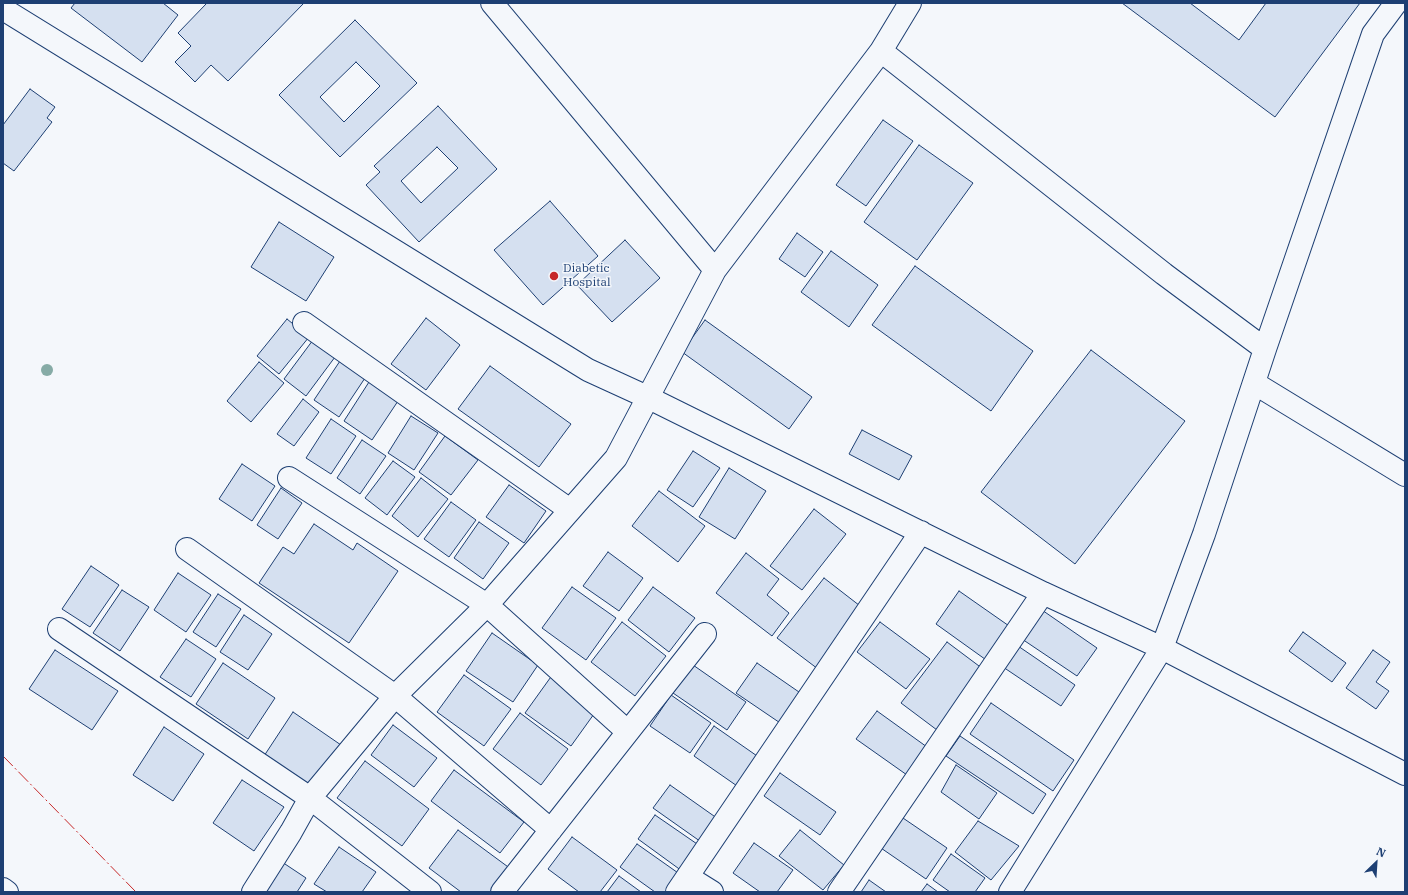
<!DOCTYPE html>
<html>
<head>
<meta charset="utf-8">
<style>
  body { margin:0 }
  #map { position:relative; width:1408px; height:895px; overflow:hidden; background:#f4f7fb; font-family:"IBM Plex Serif",serif }
  canvas { display:block }
  .frame { position:absolute; inset:0; border:4px solid #1d3f73; pointer-events:none }
  .north { position:absolute; left:1356px; top:843px; width:40px; height:40px; -webkit-text-stroke:3px #f4f7fb; paint-order:stroke; rotate:25deg; font-size:11px; font-weight:700; line-height:16px; text-align:center; color:#1d3f73 }
  .north::after { content:''; display:block; margin:auto; width:14px; height:18px; background:#1d3f73; clip-path:polygon(50% 0,100% 100%,50% 72%,0 100%) }
</style>
</head>
<body>
<div id="map">
<canvas width="1408" height="895"></canvas>
<div class="frame"></div>
<div class="north">N</div>
</div>
<script>
const g = document.querySelector('canvas').getContext('2d');
g.lineJoin = 'round';
function fill(path, color) { g.fillStyle = color; g.fill(path, 'evenodd'); }
const shape = rows => new Path2D(rows.map(r => 'M' + r).join(''));
function strokePath(path, color, width, dash) { g.strokeStyle = color; g.lineWidth = width; g.lineCap = dash ? 'butt' : 'round'; g.setLineDash(dash || []); g.stroke(path); }
function write(font, color, halo, rows, align = 'center') {
  g.font = font + ' "IBM Plex Serif",serif'; g.lineWidth = 3; g.setLineDash([]); g.textBaseline = 'middle'; g.strokeStyle = halo; g.fillStyle = color; for (const [text, x, y, turn = 0] of rows) {
    g.save(); g.translate(x, y); g.rotate((+turn || 0) * Math.PI / 180); g.textAlign = isNaN(turn) ? turn : align; if (halo) g.strokeText(text, 0, 0); g.fillText(text, 0, 0); g.restore();
  }
}
const building = shape([
  [75,3,163,3,178,15,142,62,71,8,75,3],
  [207,3,304,3,228,81,211,65,195,82,175,62,191,46,178,33,207,3],
  [1122,3,1360,3,1275,117,1122,3],
  [1190,3,1266,3,1239,40,1190,3],
  [355,20,417,83,340,157,279,95,355,20],
  [356,62,380,86,344,122,320,97,356,62],
  [30,89,55,107,47,118,52,122,14,171,3,163,3,125,30,89],
  [438,106,497,169,419,242,366,185,380,172,374,166,438,106],
  [437,147,458,168,421,203,401,181,437,147],
  [883,120,913,141,866,206,836,185,883,120],
  [919,145,973,183,917,260,864,222,919,145],
  [550,201,598,256,543,305,494,250,550,201],
  [279,222,334,257,306,301,251,267,279,222],
  [797,233,823,252,805,277,779,259,797,233],
  [625,240,660,278,612,322,577,285,625,240],
  [831,251,878,285,849,327,801,292,831,251],
  [915,266,1033,351,991,411,872,325,915,266],
  [426,318,460,345,426,390,391,364,426,318],
  [287,319,309,337,279,374,257,356,287,319],
  [705,320,812,397,789,429,682,352,705,320],
  [313,340,335,357,306,396,284,379,313,340],
  [1091,350,1185,421,1075,564,981,492,1091,350],
  [340,361,365,378,339,417,314,400,340,361],
  [259,362,284,383,251,422,227,401,259,362],
  [490,366,571,424,539,467,458,409,490,366],
  [369,382,398,401,372,440,344,421,369,382],
  [303,399,319,412,294,446,277,434,303,399],
  [411,416,438,433,414,470,388,453,411,416],
  [331,419,356,436,331,474,306,458,331,419],
  [862,430,912,456,899,480,849,454,862,430],
  [445,436,478,460,451,495,419,472,445,436],
  [362,440,386,456,360,494,337,478,362,440],
  [693,451,720,468,693,507,667,490,693,451],
  [393,461,415,477,387,515,365,498,393,461],
  [242,464,275,486,252,521,219,499,242,464],
  [729,468,766,491,735,539,699,517,729,468],
  [421,478,448,499,418,537,392,516,421,478],
  [509,485,546,511,524,543,486,517,509,485],
  [281,488,302,503,278,539,257,525,281,488],
  [659,491,705,526,678,562,632,526,659,491],
  [451,502,476,520,449,557,424,539,451,502],
  [814,509,846,534,802,590,770,566,814,509],
  [479,522,509,543,483,579,454,558,479,522],
  [314,524,353,550,357,543,398,571,349,643,259,583,283,547,294,554,314,524],
  [608,552,643,578,619,611,583,586,608,552],
  [746,553,779,579,767,595,789,613,772,636,716,593,746,553],
  [91,566,119,585,90,627,62,609,91,566],
  [178,573,211,595,186,632,154,610,178,573],
  [824,578,864,609,818,669,777,638,824,578],
  [572,587,616,618,586,660,542,628,572,587],
  [653,587,695,618,669,652,628,620,653,587],
  [122,590,149,607,120,651,93,633,122,590],
  [959,591,1012,628,989,662,936,624,959,591],
  [218,594,241,609,216,647,193,632,218,594],
  [1039,608,1097,648,1077,676,1019,637,1039,608],
  [244,615,272,634,248,670,220,652,244,615],
  [622,622,666,656,635,696,591,662,622,622],
  [880,622,930,659,906,689,857,652,880,622],
  [1303,632,1346,663,1332,682,1289,651,1303,632],
  [492,633,538,665,513,702,466,671,492,633],
  [186,639,216,659,191,697,160,677,186,639],
  [947,642,983,669,937,730,901,703,947,642],
  [1018,646,1075,685,1061,706,1003,667,1018,646],
  [55,650,118,691,92,730,29,689,55,650],
  [1373,650,1390,662,1376,682,1389,691,1376,709,1346,688,1373,650],
  [223,663,275,698,248,739,196,704,223,663],
  [757,663,812,701,792,731,736,693,757,663],
  [693,665,746,702,727,730,673,693,693,665],
  [553,674,599,707,571,746,525,713,553,674],
  [464,675,511,709,484,746,437,712,464,675],
  [671,695,711,723,690,753,650,726,671,695],
  [991,703,1074,760,1053,791,970,734,991,703],
  [877,711,927,747,907,775,856,739,877,711],
  [293,712,341,745,313,788,264,756,293,712],
  [520,713,568,749,541,785,493,749,520,713],
  [393,725,437,758,414,787,371,755,393,725],
  [714,726,760,758,740,788,694,756,714,726],
  [164,727,204,754,173,801,133,775,164,727],
  [960,736,1046,794,1033,814,946,756,960,736],
  [365,761,429,809,402,846,337,798,365,761],
  [956,765,997,793,979,819,941,792,956,765],
  [454,770,524,822,500,853,431,801,454,770],
  [780,773,836,812,820,835,764,796,780,773],
  [242,780,284,807,254,851,213,823,242,780],
  [670,785,721,821,704,844,653,808,670,785],
  [655,815,700,846,682,871,638,839,655,815],
  [900,816,947,848,926,879,878,846,900,816],
  [978,821,1019,846,991,880,955,852,978,821],
  [458,830,519,875,507,892,461,892,429,868,458,830],
  [800,830,844,865,823,890,779,856,800,830],
  [572,837,617,870,600,892,579,892,548,869,572,837],
  [754,843,793,870,777,892,760,892,733,873,754,843],
  [637,844,681,875,668,892,655,892,620,867,637,844],
  [339,847,376,872,362,892,327,892,314,884,339,847],
  [951,854,985,878,975,892,950,892,933,880,951,854],
  [282,862,306,878,297,892,263,892,282,862],
  [619,876,641,892,607,892,619,876],
  [869,880,886,892,861,892,869,880],
  [927,884,938,892,921,892,927,884]
]);
const minor = shape([
  [492,3,715,270],
  [3,9,588,370,647,397,1043,593,1162,648,1405,774],
  [881,51,1164,274,1265,349],
  [304,323,570,510],
  [1254,383,1405,475],
  [289,478,487,605,628,732],
  [187,549,395,696,551,830],
  [59,629,310,798,430,892],
  [688,877,712,892],
  [3,889,7,892],
  [253,892,291,832,310,798,395,696,487,605,616,458,715,270,881,51,910,3],
  [502,892,705,634],
  [677,892,921,532],
  [839,892,1043,593],
  [1010,892,1162,648,1204,534,1265,349,1373,34,1396,3]
]);
const power = shape([
  [3,756,136,892]
]);
const trees = [
  [47,370]
];
const markers = [
  [554,276,5,"#c62828"]
];
const poiNames = [
  ["Diabetic",563,269],
  ["Hospital",563,283]
];
fill(building, '#d5e0f0');
strokePath(building, '#1d3f73', 1);
strokePath(minor, '#1d3f73', 24);
strokePath(minor, '#f4f7fb', 22);
strokePath(power, '#c62828', 1, [14, 3, 2, 3]);
g.fillStyle = '#86aba6';
for (const [x, y] of trees) { g.beginPath(); g.arc(x, y, 6, 0, 2 * Math.PI); g.fill(); }
for (const [x, y, r, color] of markers) { const dot = new Path2D(); dot.arc(x, y, r, 0, 2 * Math.PI); g.fillStyle = color; g.fill(dot); strokePath(dot, '#f4f7fb', 1.5); }
write('12px', '#1d3f73', '#f4f7fb', poiNames, 'left');
</script>
</body>
</html>
